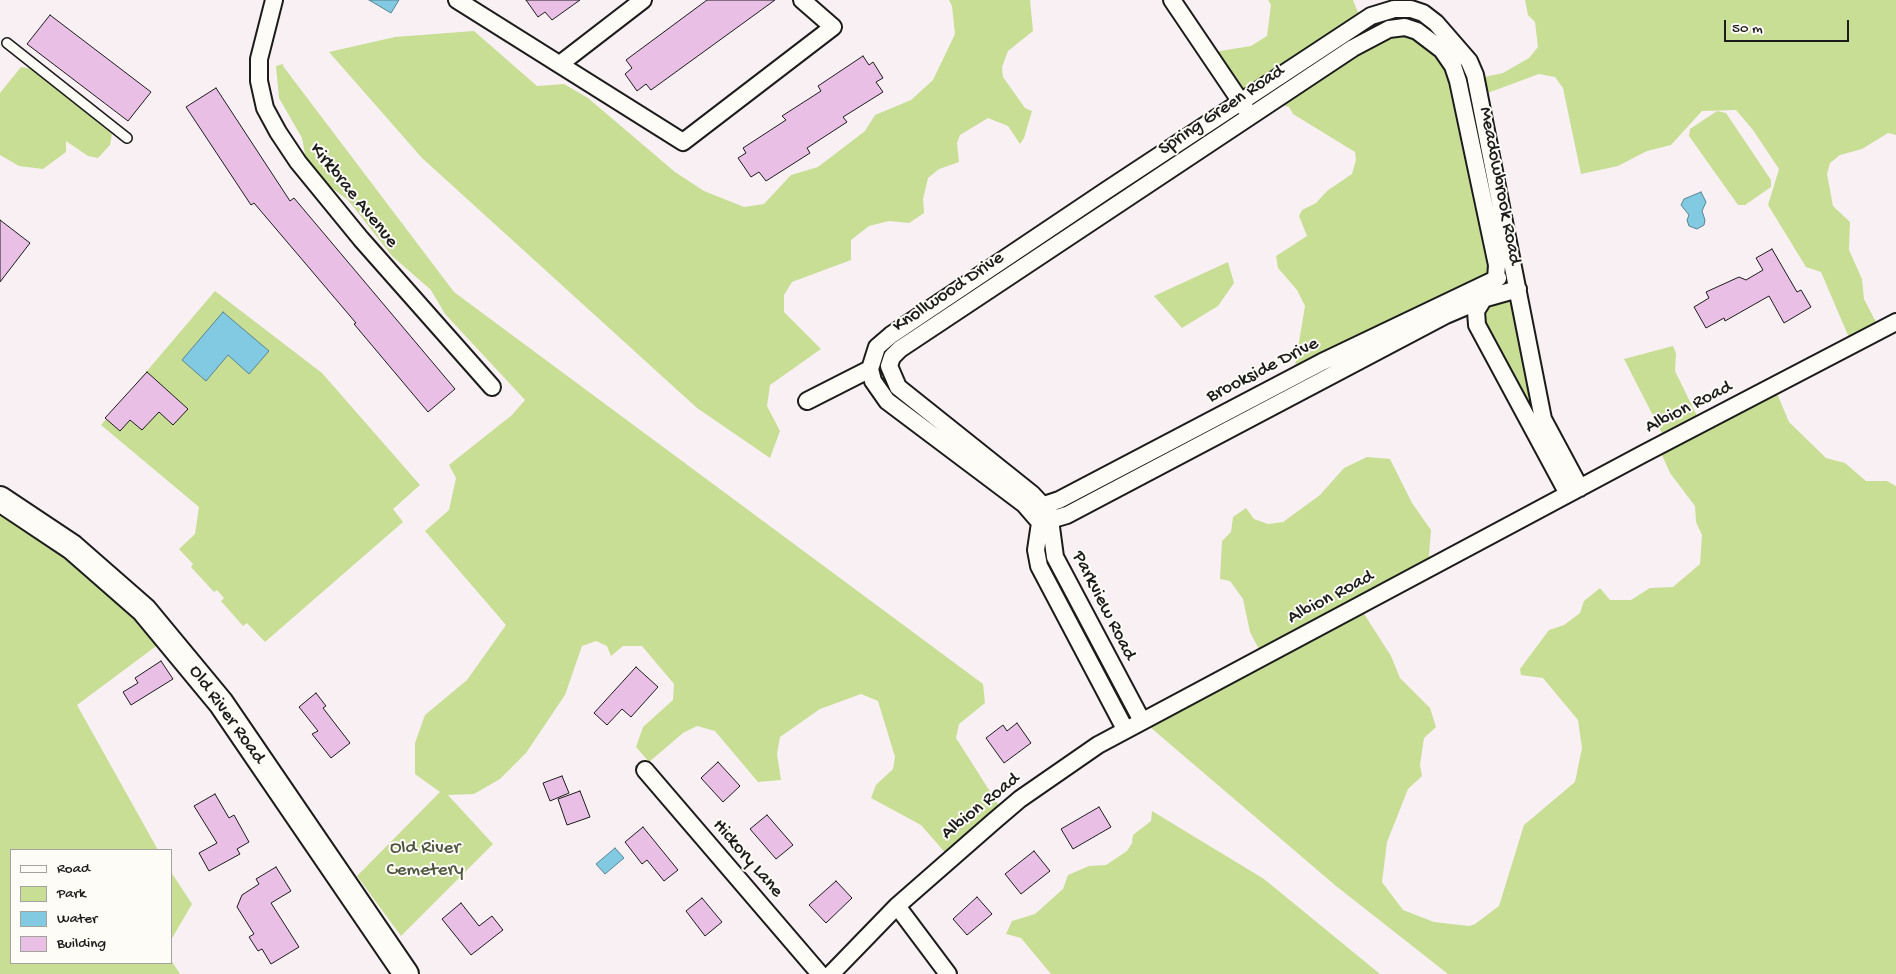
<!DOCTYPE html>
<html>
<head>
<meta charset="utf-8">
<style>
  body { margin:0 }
  #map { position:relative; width:1896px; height:974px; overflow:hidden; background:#f9f0f4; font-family:"Gochi Hand",sans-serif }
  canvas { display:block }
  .legend { position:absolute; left:10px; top:849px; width:162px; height:115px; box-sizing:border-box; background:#fdfcf7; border:1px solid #a3a29f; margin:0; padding:6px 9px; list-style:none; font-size:15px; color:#1c1c1c }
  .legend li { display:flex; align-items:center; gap:10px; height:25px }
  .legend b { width:25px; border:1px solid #a3a29f }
  .scale { position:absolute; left:1724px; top:20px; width:125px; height:22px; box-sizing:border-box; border:2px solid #1c1c1c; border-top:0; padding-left:6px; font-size:15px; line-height:18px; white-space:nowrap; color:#1c1c1c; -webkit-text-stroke:4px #fdfcf7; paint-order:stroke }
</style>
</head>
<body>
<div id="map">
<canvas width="1896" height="974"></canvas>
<ul class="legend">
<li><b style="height:6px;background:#fdfcf7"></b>Road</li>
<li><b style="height:14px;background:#c7de94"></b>Park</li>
<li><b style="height:14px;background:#81cae1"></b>Water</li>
<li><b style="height:14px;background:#e9bfe6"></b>Building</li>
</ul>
<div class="scale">50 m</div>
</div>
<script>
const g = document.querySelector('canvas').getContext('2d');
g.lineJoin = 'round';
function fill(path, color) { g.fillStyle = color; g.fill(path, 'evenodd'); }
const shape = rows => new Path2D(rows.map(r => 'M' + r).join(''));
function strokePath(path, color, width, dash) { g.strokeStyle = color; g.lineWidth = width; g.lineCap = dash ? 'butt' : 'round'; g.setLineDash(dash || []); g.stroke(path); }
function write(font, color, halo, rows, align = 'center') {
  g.font = font + ' "Gochi Hand",sans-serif'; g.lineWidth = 4; g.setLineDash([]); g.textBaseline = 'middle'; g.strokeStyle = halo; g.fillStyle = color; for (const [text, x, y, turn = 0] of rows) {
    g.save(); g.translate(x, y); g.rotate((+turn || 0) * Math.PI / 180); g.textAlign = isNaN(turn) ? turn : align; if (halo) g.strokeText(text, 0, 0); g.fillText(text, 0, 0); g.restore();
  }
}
const green = shape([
  [949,0,1030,0,1033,31,1008,51,1002,67,1003,77,1025,108,1032,111,1024,138,1020,144,1008,126,988,118,960,135,957,143,959,162,939,169,928,178,923,199,924,213,909,223,889,221,869,226,851,240,851,260,792,282,784,295,784,312,821,349,770,385,767,406,780,431,770,458,697,408,422,158,329,52,395,37,474,31,537,86,564,84,588,98,675,172,704,191,744,207,764,204,791,175,818,167,865,131,875,115,911,100,933,80,955,34,952,6],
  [1268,0,1353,0,1365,30,1383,18,1401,15,1421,19,1460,59,1470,80,1503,73,1529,58,1538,47,1535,22,1528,15,1525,0,1896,0,1896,135,1888,133,1862,149,1840,155,1830,163,1827,174,1833,206,1850,222,1849,250,1862,279,1864,299,1877,324,1850,340,1821,272,1806,267,1768,205,1779,169,1753,130,1736,110,1702,111,1671,145,1647,151,1618,166,1581,174,1563,88,1555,77,1539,74,1474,98,1514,280,1217,435,1209,422,1293,378,1305,306,1297,290,1278,268,1276,256,1307,236,1299,216,1302,210,1316,203,1327,191,1352,174,1356,160,1355,152,1293,114,1289,107,1273,103,1245,115,1208,53,1251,46,1267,36,1271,5],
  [283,64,283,66,454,292,983,684,985,703,959,724,956,738,1003,812,949,857,921,825,871,798,876,785,893,769,895,757,878,701,861,694,820,709,780,737,777,754,781,780,758,782,715,731,697,726,683,733,649,762,636,747,643,727,673,700,674,684,642,646,623,646,611,656,607,646,596,641,582,646,565,695,526,753,500,779,474,794,448,795,493,844,401,936,357,876,440,792,415,774,415,743,425,715,467,680,506,625,425,531,449,510,456,478,449,465,512,415,525,400,445,314,431,290,392,256,348,200,308,170,302,138,279,98,276,66],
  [21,67,32,69,112,134,110,145,98,158,88,156,66,141,66,152,43,169,19,166,0,155,0,93],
  [1717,111,1726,113,1771,180,1771,187,1745,205,1738,205,1689,136,1690,129],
  [1228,262,1234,283,1218,306,1182,328,1154,296],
  [215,291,322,373,420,485,393,509,403,522,265,642,247,623,243,626,221,601,224,598,217,590,214,592,191,567,193,564,179,549,195,534,199,507,101,425],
  [1500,298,1510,301,1516,309,1545,453,1481,322,1480,306],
  [1673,346,1676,353,1675,371,1698,418,1773,384,1789,422,1826,458,1845,463,1866,481,1887,481,1896,486,1896,974,1448,974,1336,886,1143,721,1262,655,1250,632,1243,599,1230,581,1220,579,1222,541,1231,532,1233,517,1246,508,1254,519,1268,524,1283,522,1320,495,1344,468,1367,457,1390,459,1412,503,1431,530,1429,555,1432,562,1359,606,1391,656,1400,678,1430,708,1436,727,1424,738,1420,765,1422,776,1408,789,1387,842,1382,882,1403,910,1434,922,1469,926,1475,924,1499,906,1524,825,1575,782,1582,748,1578,720,1543,678,1521,675,1520,669,1549,630,1564,625,1580,613,1584,601,1600,588,1610,600,1631,600,1650,588,1673,587,1700,564,1702,535,1696,522,1695,506,1670,473,1657,444,1664,437,1624,359],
  [0,499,167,638,77,705,158,850,11,850,11,963,171,963,171,960,180,974,0,974],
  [1152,811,1264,879,1380,974,1051,974,1021,938,1006,934,1012,921,1035,914,1063,889,1068,875,1089,866,1106,865,1127,851,1132,843,1133,835,1151,821],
  [171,872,192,904,171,940]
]);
const water = shape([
  [369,0,399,0,391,13,369,0],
  [1701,192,1706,202,1702,211,1705,220,1704,225,1697,229,1689,226,1687,220,1689,215,1681,205,1684,199,1701,192],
  [223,312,269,351,249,374,228,355,206,381,182,360,223,312],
  [615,848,624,858,605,874,596,864,615,848]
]);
const building = shape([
  [526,0,580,0,552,20,545,12,538,17,526,0],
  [707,0,775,0,651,90,646,84,637,91,625,74,632,68,626,60,707,0],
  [50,15,151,92,128,121,27,44,50,15],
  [863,56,869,65,873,62,883,78,876,82,883,92,843,117,847,122,807,148,810,153,766,181,759,172,751,177,738,158,746,153,743,148,786,120,782,116,821,91,818,86,863,56],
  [216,88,290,201,294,198,455,389,428,412,354,324,356,323,254,203,251,205,186,107,216,88],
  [0,220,30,243,0,282,0,220],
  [1772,249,1797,292,1801,290,1811,307,1784,323,1769,296,1725,321,1724,318,1706,328,1694,307,1709,298,1706,292,1739,277,1746,280,1763,270,1756,258,1772,249],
  [147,372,188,409,173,425,159,412,142,430,130,420,120,431,105,418,147,372],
  [161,661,173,679,131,705,123,692,138,683,135,678,161,661],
  [636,667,658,687,631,717,622,709,607,725,594,713,636,667],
  [316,693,326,706,323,708,350,743,331,758,312,734,318,731,299,707,316,693],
  [1017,723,1031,743,1004,763,986,738,1003,725,1007,731,1017,723],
  [718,762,740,786,723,802,701,778,718,762],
  [562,776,569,793,550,801,543,783,562,776],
  [580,791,590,817,567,825,558,799,580,791],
  [215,794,229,818,234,815,249,842,237,849,240,854,209,871,199,853,217,843,194,806,215,794],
  [1099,807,1111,827,1073,849,1061,829,1099,807],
  [767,815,793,845,776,859,750,829,767,815],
  [643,827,678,870,664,881,647,860,642,864,625,842,643,827],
  [1034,851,1050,871,1021,894,1005,874,1034,851],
  [276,867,291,891,271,903,299,947,271,964,262,949,258,951,249,937,254,934,237,907,242,895,259,884,256,879,276,867],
  [836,881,852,898,826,923,809,905,836,881],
  [977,897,992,914,967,935,953,919,977,897],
  [702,898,722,922,705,936,686,911,702,898],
  [461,903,479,926,492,916,503,930,471,955,442,919,461,903]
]);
const service = shape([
  [7,43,127,138]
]);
const minor = shape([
  [274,0,259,59,259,81,265,108,278,132,298,162,361,239,492,387],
  [457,0,683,142,833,27,802,0],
  [1172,0,1247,111],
  [560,64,643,0],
  [870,369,877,347,891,335,1107,190,1371,16,1394,9,1411,9,1423,13,1436,23,1469,61,1475,75,1543,419,1580,488],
  [870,369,873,381,887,401,1024,504,1037,519],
  [807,401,870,369],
  [1032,511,1044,505,1059,500,1322,362,1498,278],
  [1040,523,1067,515,1446,315,1486,298,1518,289],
  [1040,523,1036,550,1039,566,1125,729],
  [1142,721,1055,557,1049,512,1032,494,898,387,889,366,892,357,900,349,1353,48,1389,29,1405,27,1417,31,1442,50,1453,66,1458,81,1497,265,1496,279,1476,311,1477,325,1568,494],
  [645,770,820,974],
  [897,906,948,974],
  [831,974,897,906,993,822,1020,799,1098,745,1643,454,1896,322]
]);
const secondary = shape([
  [0,499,72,547,144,610,221,703,406,974]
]);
const streetNames = [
  ["Spring Green Road",1222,111,-34],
  ["Meadowbrook Road",1499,186,79],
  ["Kirkbrae Avenue",353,196,51],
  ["Knollwood Drive",949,293,-34],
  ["Brookside Drive",1263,371,-27],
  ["Albion Road",1689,408,-27],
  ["Albion Road",1331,598,-28],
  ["Parkview Road",1103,606,63],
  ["Old River Road",226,715,54],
  ["Albion Road",981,807,-39],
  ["Hickory Lane",747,859,49]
];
const parkNames = [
  ["Old River",425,849],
  ["Cemetery",425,871]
];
fill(green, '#c7de94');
fill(water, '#81cae1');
strokePath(water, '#598492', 1);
fill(building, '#e9bfe6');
strokePath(building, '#1c1c1c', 1);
strokePath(service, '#1c1c1c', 12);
strokePath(minor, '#1c1c1c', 20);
strokePath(secondary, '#1c1c1c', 28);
strokePath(service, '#fdfcf7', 9);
strokePath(minor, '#fdfcf7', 16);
strokePath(secondary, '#fdfcf7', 24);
write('19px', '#1c1c1c', '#fdfcf7', streetNames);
write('19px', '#4f5640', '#fdfcf7', parkNames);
</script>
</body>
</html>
